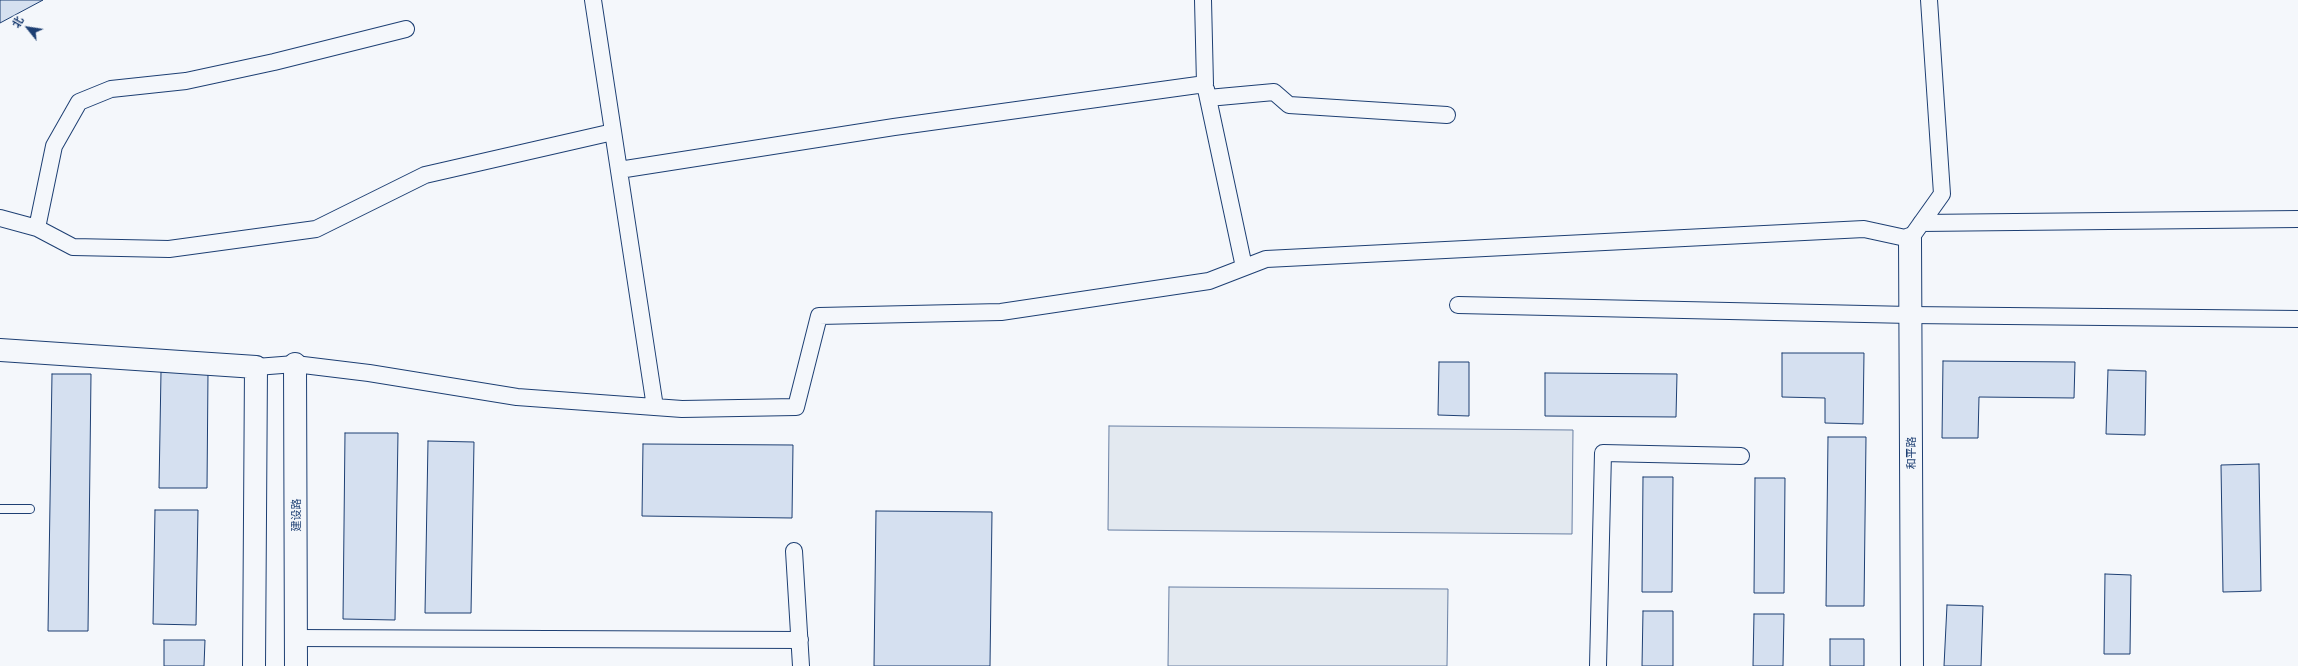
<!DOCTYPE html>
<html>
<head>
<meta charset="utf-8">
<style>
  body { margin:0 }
  #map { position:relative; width:2298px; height:666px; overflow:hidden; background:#f4f7fb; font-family:Lato,"Noto Sans SC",sans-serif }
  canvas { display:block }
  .north { position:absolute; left:8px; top:8px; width:40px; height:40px; -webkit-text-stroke:3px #f4f7fb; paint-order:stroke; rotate:300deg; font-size:11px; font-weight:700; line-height:16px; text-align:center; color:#1d3f73 }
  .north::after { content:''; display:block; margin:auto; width:14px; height:18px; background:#1d3f73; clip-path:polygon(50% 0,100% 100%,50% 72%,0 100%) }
</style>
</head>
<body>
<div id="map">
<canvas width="2298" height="666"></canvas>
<div class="north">北</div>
</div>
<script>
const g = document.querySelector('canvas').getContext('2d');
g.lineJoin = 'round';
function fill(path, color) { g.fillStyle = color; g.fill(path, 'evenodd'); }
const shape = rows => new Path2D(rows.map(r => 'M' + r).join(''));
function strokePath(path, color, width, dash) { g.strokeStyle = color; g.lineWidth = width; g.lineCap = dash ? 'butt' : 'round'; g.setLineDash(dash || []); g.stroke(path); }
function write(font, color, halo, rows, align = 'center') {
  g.font = font + ' Lato,"Noto Sans SC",sans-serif'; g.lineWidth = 3; g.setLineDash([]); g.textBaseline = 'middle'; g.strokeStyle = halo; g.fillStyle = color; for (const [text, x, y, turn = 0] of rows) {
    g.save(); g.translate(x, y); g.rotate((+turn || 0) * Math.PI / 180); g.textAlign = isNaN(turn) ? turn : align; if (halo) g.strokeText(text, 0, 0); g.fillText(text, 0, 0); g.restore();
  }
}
const green = shape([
  [1109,426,1573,430,1572,534,1108,530,1109,426],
  [1169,587,1448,589,1447,666,1168,666,1169,587]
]);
const building = shape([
  [0,0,43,0,0,23,0,0],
  [1782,353,1864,353,1863,424,1825,423,1825,398,1782,397,1782,353],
  [1943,361,2075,362,2074,398,1979,397,1978,438,1942,438,1943,361],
  [1439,362,1469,362,1469,416,1438,415,1439,362],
  [2108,370,2146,371,2145,435,2106,434,2108,370],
  [161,372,208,373,207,488,159,488,161,372],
  [1545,373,1677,374,1676,417,1545,416,1545,373],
  [52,374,91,374,88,631,48,631,52,374],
  [345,433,398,433,395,620,343,619,345,433],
  [1828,437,1866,437,1864,606,1826,606,1828,437],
  [428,441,474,442,471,613,425,613,428,441],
  [643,444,793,445,792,518,642,516,643,444],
  [2259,464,2261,591,2223,592,2221,465,2259,464],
  [1643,477,1673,477,1672,592,1642,592,1643,477],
  [1755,478,1785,478,1784,593,1754,593,1755,478],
  [155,510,198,510,196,625,153,624,155,510],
  [876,511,992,512,990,666,874,666,876,511],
  [2105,574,2131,575,2130,654,2104,654,2105,574],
  [1947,605,1983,606,1981,666,1944,666,1947,605],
  [1643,611,1673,611,1673,666,1642,666,1643,611],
  [1754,614,1784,614,1783,666,1753,666,1754,614],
  [1830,639,1864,639,1864,666,1830,666,1830,639],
  [164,640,205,640,204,666,164,666,164,640]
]);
const lane = shape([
  [0,509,30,509]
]);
const street = shape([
  [593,0,655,407],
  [1206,89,1244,267],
  [1208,98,1274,92,1289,105,1447,115],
  [619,170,894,127,1205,84,1203,0],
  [0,218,37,228,73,247,169,249,316,229,425,175,613,132],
  [1921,223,2298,219],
  [37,228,54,146,79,102,111,89,186,81,274,62,406,29],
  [1458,305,1910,315,2298,319],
  [256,367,295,364,369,373,517,397,682,409,796,407,819,316,1001,312,1209,281,1266,259,1864,229,1910,239,1942,194,1929,0],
  [794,551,801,666],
  [296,638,800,640],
  [1598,666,1603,453,1741,456]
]);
const secondary = shape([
  [1910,239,1912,666],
  [0,350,256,367,254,666],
  [295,364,296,666]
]);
const streetNames = [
  ["和平路",1911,453,-90],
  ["建设路",296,515,-90]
];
fill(green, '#e3e9f0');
strokePath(green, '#687fa3', 1);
fill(building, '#d5e0f0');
strokePath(building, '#1d3f73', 1);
strokePath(lane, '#1d3f73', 10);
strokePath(street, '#1d3f73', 18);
strokePath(secondary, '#1d3f73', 24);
strokePath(lane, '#f4f7fb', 8);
strokePath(street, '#f4f7fb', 16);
strokePath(secondary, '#f4f7fb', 22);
write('11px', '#1d3f73', '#f4f7fb', streetNames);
</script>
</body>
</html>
